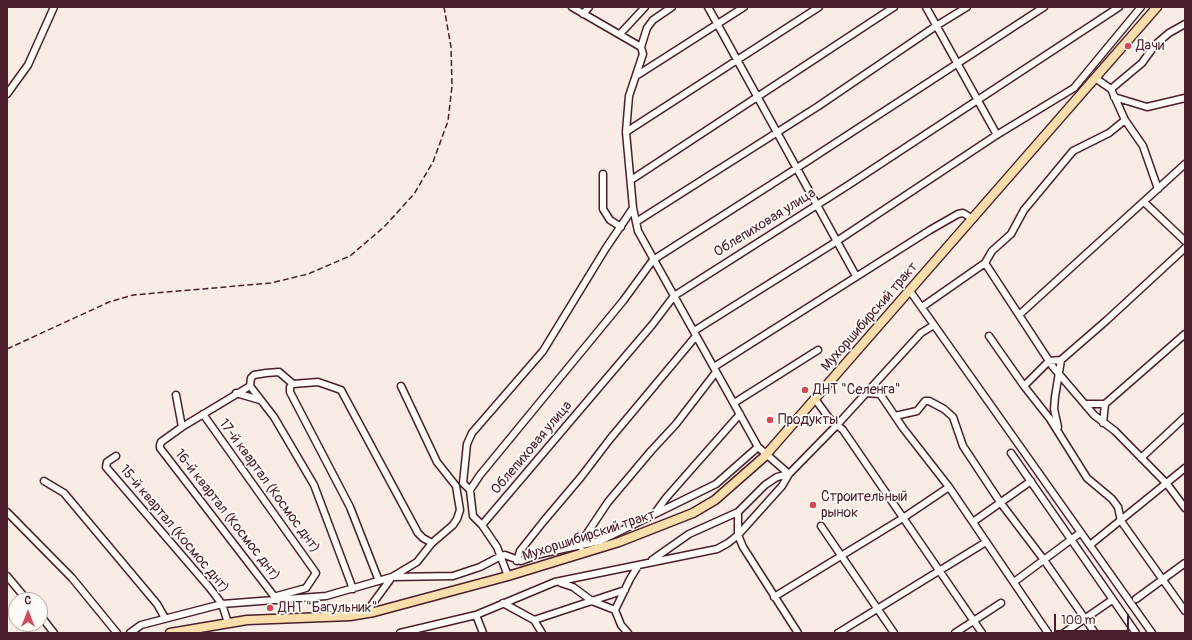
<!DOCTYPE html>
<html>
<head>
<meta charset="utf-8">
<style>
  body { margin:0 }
  #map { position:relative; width:1192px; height:640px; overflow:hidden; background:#f8ece5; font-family:Pangolin,sans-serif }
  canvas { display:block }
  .frame { position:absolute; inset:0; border:8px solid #4a1f2b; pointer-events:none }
  .north { position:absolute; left:8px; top:592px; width:40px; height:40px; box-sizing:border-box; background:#fdfcf7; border:1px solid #b5a4a5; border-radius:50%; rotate:0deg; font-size:11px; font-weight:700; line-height:16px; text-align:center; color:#4a1f2b }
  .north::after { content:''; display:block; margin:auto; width:14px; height:18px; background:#d1495b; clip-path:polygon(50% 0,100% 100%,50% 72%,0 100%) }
  .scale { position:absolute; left:1054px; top:614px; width:75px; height:18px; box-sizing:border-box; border:2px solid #4a1f2b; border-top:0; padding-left:5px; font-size:12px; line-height:14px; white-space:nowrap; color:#4a1f2b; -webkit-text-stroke:3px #fdfcf7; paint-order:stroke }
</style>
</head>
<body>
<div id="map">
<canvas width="1192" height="640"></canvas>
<div class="frame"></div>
<div class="north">С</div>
<div class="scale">100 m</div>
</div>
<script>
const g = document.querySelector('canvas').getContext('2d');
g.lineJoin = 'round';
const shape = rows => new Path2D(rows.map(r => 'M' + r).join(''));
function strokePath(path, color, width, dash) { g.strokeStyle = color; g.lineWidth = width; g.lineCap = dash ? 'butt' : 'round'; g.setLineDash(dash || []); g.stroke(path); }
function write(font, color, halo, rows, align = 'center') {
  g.font = font + ' Pangolin,sans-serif'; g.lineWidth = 3.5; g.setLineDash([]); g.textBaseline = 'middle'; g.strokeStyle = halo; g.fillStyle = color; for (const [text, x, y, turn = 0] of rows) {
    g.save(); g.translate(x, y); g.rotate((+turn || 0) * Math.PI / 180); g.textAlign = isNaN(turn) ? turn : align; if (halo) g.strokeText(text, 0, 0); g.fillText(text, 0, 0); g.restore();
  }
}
const minor = shape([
  [572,7,641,47,643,54,629,96,626,132,633,208,638,231,758,447,789,474],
  [708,7,856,276],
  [926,7,997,135],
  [583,14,589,7],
  [620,34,645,7],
  [641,47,647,28,653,20,672,7],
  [636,76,744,7],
  [1095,78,1111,89,1125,120,1143,146,1158,189],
  [1111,89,1142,63,1155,45,1169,33,1185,24],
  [7,94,28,65,54,7],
  [1114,97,1147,107,1185,98],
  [626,132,819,7],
  [603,174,603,209,610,220,621,227],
  [631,180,894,7],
  [1144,202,1185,241],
  [636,222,817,107,936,26,967,7],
  [985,263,1053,367,1094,415,1115,431,1167,484,1185,508],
  [910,291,1152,633],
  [922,307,985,263,992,251,1011,234,1024,210,1073,151,1109,133,1125,120],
  [1019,315,1185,164],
  [694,331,831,245,995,136,1074,88,1141,7],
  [989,336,1024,386,1050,419,1087,478,1112,499,1118,507,1121,521,1185,611],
  [714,367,930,230,958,214,963,213,973,219],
  [293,384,279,372,266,373,254,375,251,378,250,386,274,417,314,485,353,589],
  [250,386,182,427,161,442,160,445,160,448,277,600],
  [1024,386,1049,361,1061,360,1107,320,1185,248],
  [236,393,260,400],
  [865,393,880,394,903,428,949,487,1048,633],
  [176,395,182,427],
  [815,399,829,418,843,430,982,633],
  [734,403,818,350],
  [1087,404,1105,404,1185,334],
  [203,414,316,573,306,588,277,596],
  [895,416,917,411,925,401,929,401,944,409,953,417,963,446,1000,502,1044,560,1095,633],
  [1103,423,1105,404],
  [1058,427,1054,409,1055,397,1061,360],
  [1011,453,1136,633],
  [116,456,107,462,106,467,209,587,222,604,228,623],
  [1141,458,1185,417],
  [44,481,64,493,157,604,165,618],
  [470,490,480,475,623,301,653,260,797,168,1044,7],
  [7,512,72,578,117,633],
  [738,512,738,535,743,547,798,633],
  [655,513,666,498,740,414],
  [973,522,1031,481],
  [482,525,652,325,674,296,850,184,1119,7],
  [821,526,894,633],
  [1090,545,1185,468],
  [581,547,586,535,608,502,651,451,676,424,716,372],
  [652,560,689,534,738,512,765,485,777,477,789,474],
  [517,561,520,551,543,522,581,477,610,439,696,336],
  [7,576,27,600],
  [508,576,497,547,482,525,473,516,470,490,463,483,467,444,472,433,543,351,606,248,633,208],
  [379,581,350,507,290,392,290,387,293,384,318,382,341,390,418,533,423,538,432,543],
  [1014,582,1080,533],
  [561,583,573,587,592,601,615,610,621,625,628,633],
  [774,597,903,518,949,487],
  [1136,599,1185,563],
  [503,603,534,620,542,633],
  [615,610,630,579,638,566],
  [365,614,392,577,417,562,432,543,453,525,457,519,460,510,456,486,437,462,401,386],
  [40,615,54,633],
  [476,615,483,633],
  [534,620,625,590],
  [130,633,141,625,222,604,326,596,392,577,453,576,480,567,501,556,505,555,521,561,540,554,600,541,716,484,758,447],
  [400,633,476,615,555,582,717,549,728,543,738,535,782,486,789,474,837,425,921,333,934,325],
  [838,633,986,542],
  [955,633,1001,603],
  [1064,633,1112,600]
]);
const major = shape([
  [170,633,247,620,350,616,374,612,508,576,619,542,693,513,715,500,764,457,1157,7]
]);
const rail = shape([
  [7,349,109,302,133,295,271,283,308,274,350,256,384,227,414,194,433,162,448,121,452,86,451,47,444,7]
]);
const markers = [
  [1128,46,4,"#d1495b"],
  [805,390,4,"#d1495b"],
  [770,420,4,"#d1495b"],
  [813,505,4,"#d1495b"],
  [270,608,4,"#d1495b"]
];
const poiNames = [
  ["Дачи",1136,46],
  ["ДНТ \"Селенга\"",813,390],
  ["Продукты",778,420],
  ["Строительный",821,497],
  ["рынок",821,513],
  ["ДНТ \"Багульник\"",278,608]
];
const streetNames = [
  ["Облепиховая улица",765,223,-32],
  ["Мухоршибирский тракт",870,317,-49],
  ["Облепиховая улица",532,448,-50],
  ["17-й квартал (Космос днт)",269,486,54],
  ["16-й квартал (Космос днт)",227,515,52],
  ["15-й квартал (Космос днт)",174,529,50],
  ["Мухоршибирский тракт",589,536,-18]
];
strokePath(minor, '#4a1f2b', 9);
strokePath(major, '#4a1f2b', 11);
strokePath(minor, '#fdfcf7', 6);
strokePath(major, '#f8deab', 8);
strokePath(rail, '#4a1f2b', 1.5, [6, 3]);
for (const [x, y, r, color] of markers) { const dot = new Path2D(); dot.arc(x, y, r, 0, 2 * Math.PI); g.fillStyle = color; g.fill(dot); strokePath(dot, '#fdfcf7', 1.5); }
write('14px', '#4a1f2b', '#fdfcf7', poiNames, 'left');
write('14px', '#4a1f2b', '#fdfcf7', streetNames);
</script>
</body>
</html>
